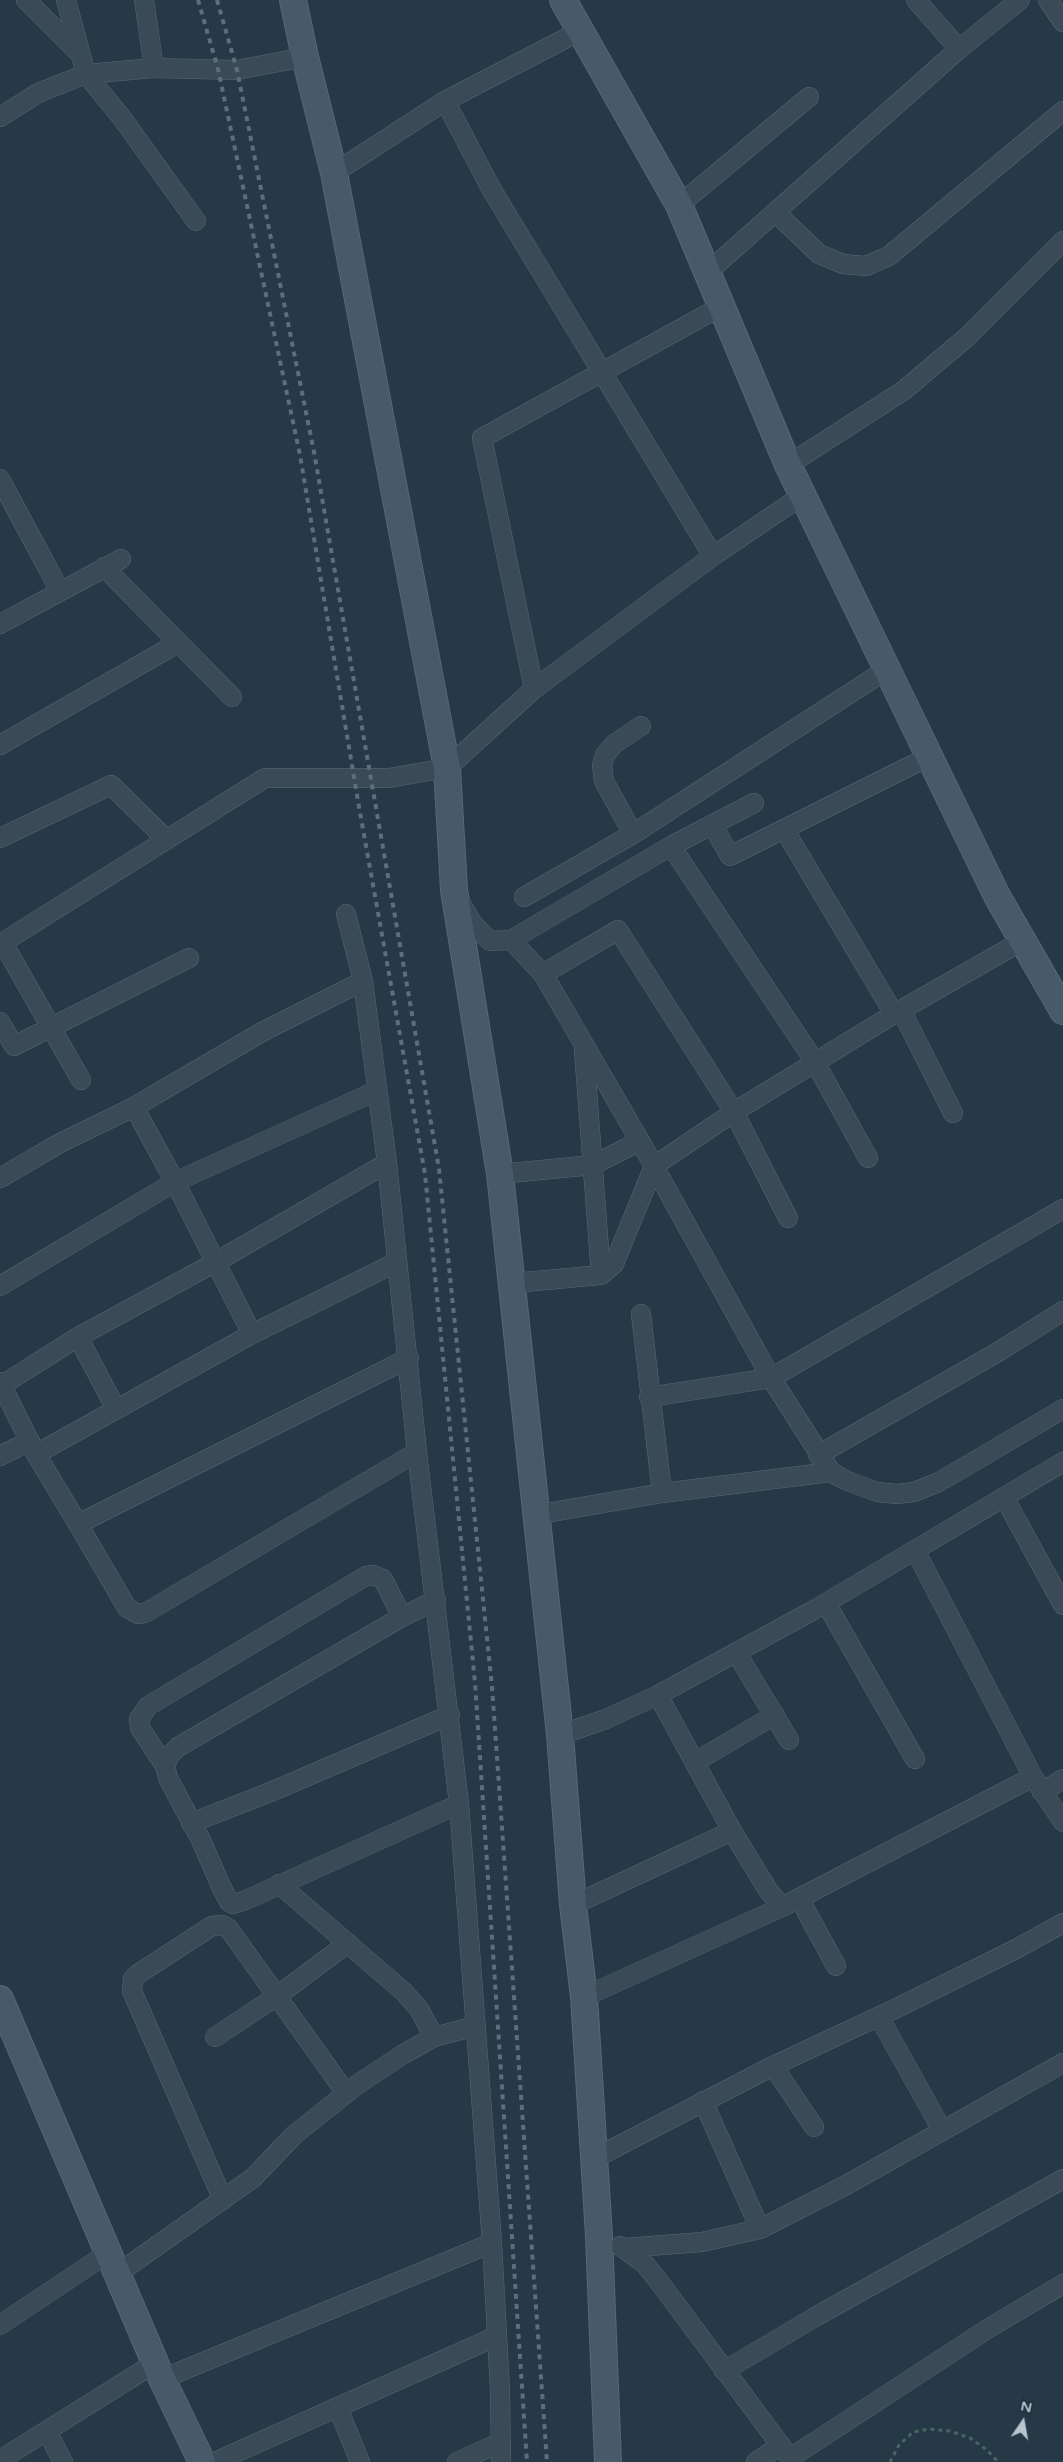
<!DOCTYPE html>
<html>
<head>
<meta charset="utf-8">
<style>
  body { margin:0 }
  #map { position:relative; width:1063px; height:2462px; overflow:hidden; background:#253947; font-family:"Varela Round",sans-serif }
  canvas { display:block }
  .north { position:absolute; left:998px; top:2397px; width:50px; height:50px; -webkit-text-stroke:4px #1e303c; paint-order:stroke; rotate:12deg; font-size:14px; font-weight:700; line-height:20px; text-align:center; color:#b8c5cf }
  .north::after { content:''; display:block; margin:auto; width:18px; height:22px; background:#b8c5cf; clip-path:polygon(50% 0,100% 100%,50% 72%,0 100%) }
</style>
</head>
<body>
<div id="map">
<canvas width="1063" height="2462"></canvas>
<div class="north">N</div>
</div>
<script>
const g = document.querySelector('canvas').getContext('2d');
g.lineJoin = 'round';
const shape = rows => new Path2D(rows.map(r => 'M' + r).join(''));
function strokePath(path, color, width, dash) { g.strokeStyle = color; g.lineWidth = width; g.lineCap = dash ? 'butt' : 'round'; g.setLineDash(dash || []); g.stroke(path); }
const path = shape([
  [890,2462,899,2445,913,2432,929,2429,950,2431,970,2438,987,2450,998,2462]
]);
const street = shape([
  [26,0,80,54],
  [66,0,86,74,122,118,196,221],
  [144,0,154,68],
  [916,0,959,49],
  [1048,0,1063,22],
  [445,101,492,190,713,556],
  [0,117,38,93,86,74,154,68,237,70,305,57],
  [334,173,445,101,580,31],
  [679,205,809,97],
  [775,212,819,254,843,264,866,266,889,256,1063,111],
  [709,271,959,49,1020,0],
  [788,465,903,391,967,337,1063,241],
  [0,479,60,591],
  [104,567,232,697],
  [0,624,121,559],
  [534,689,482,438,722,306],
  [0,745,178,643],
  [713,826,730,856,928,757],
  [784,829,894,1014],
  [633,834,604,781,602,765,605,755,614,744,641,726],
  [0,838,111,785,167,840],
  [671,846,815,1062,868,1158],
  [524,897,633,834,886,670],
  [460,902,473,924,490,941,511,940,543,974,640,1141,771,1378,831,1472,845,1480,877,1492,897,1494,914,1492,939,1482,1063,1409],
  [346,914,363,981,387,1163,417,1452,459,1804,492,2243,500,2390,501,2462],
  [511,940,671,846,754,803],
  [3,943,81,1080],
  [0,944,265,778,389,778,447,768,534,689,713,556,803,495],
  [543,974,618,930,734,1112,788,1218],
  [901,1010,953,1113],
  [0,1022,14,1046,189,958],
  [584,1051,601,1275],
  [134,1107,175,1182,252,1334],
  [500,1174,593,1165,640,1141],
  [0,1178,60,1143,134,1107,262,1032,363,981],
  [513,1283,601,1275,614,1264,654,1166,734,1112,894,1014,1022,941],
  [0,1286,175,1182,376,1091],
  [641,1314,662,1493],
  [78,1337,116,1409],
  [0,1382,36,1454,78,1524,409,1358],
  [2,1385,78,1337,216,1262,387,1163],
  [649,1397,771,1378,1063,1209],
  [36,1454,252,1334,397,1262],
  [818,1455,998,1352,1063,1311],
  [0,1456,30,1441],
  [1004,1497,1063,1605],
  [535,1515,662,1493,831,1472],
  [78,1524,127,1608,138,1614,145,1613,417,1452],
  [915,1550,1033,1777,1063,1822],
  [826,1603,915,1759],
  [402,1617,383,1579,373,1575,366,1576,148,1706,139,1719,140,1728,165,1766,168,1778,201,1840,220,1884,229,1902,233,1904,246,1900,459,1804],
  [736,1652,789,1740],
  [658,1695,732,1831,768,1890,782,1907],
  [560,1735,606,1719,658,1695,814,1610,1063,1462],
  [695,1762,775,1715],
  [165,1766,169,1756,178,1747,402,1617,436,1600],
  [1042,1792,1063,1779],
  [191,1823,273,1791,450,1715],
  [279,1884,404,1992,419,2009,434,2037],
  [799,1898,836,1966],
  [573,1905,732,1831],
  [584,1997,782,1907,1033,1777],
  [879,2017,942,2130],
  [215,2037,277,1996,348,1943],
  [773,2066,814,2127],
  [703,2101,760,2229],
  [593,2159,773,2066,901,2006,1016,1949,1063,1923],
  [223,2200,132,1991,133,1979,138,1974,212,1926,222,1925,229,1929,346,2093],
  [620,2246,644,2263,660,2283,793,2462],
  [624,2248,702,2242,760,2229,848,2184,1063,2063],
  [117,2274,253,2178,294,2135,358,2084,402,2055,434,2037,476,2026],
  [0,2325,108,2253],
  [724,2371,815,2317,1063,2179],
  [162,2379,492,2243],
  [338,2408,360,2462],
  [47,2431,63,2462],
  [790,2458,989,2328,1063,2284],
  [0,2460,155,2363],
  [215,2462,497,2336],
  [457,2462,501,2442],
  [756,2462,781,2445]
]);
const secondary = shape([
  [293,0,305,57,334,173,447,768,454,890,500,1174,560,1735,573,1905,584,1997,599,2236,608,2462],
  [563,0,679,205,788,465,997,896,1063,1011],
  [0,1999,162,2379,202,2462]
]);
const rail = shape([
  [198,0,218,69,300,455,359,807,425,1174,475,1683,527,2462],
  [217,0,237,70,314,452,439,1169,492,1687,547,2462]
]);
strokePath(street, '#586873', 20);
strokePath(secondary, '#586873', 28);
strokePath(path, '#486563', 3, [4, 4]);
strokePath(street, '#3a4a56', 19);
strokePath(secondary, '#475a69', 26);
strokePath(rail, '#5c6f7d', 4, [5, 5]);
</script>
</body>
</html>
